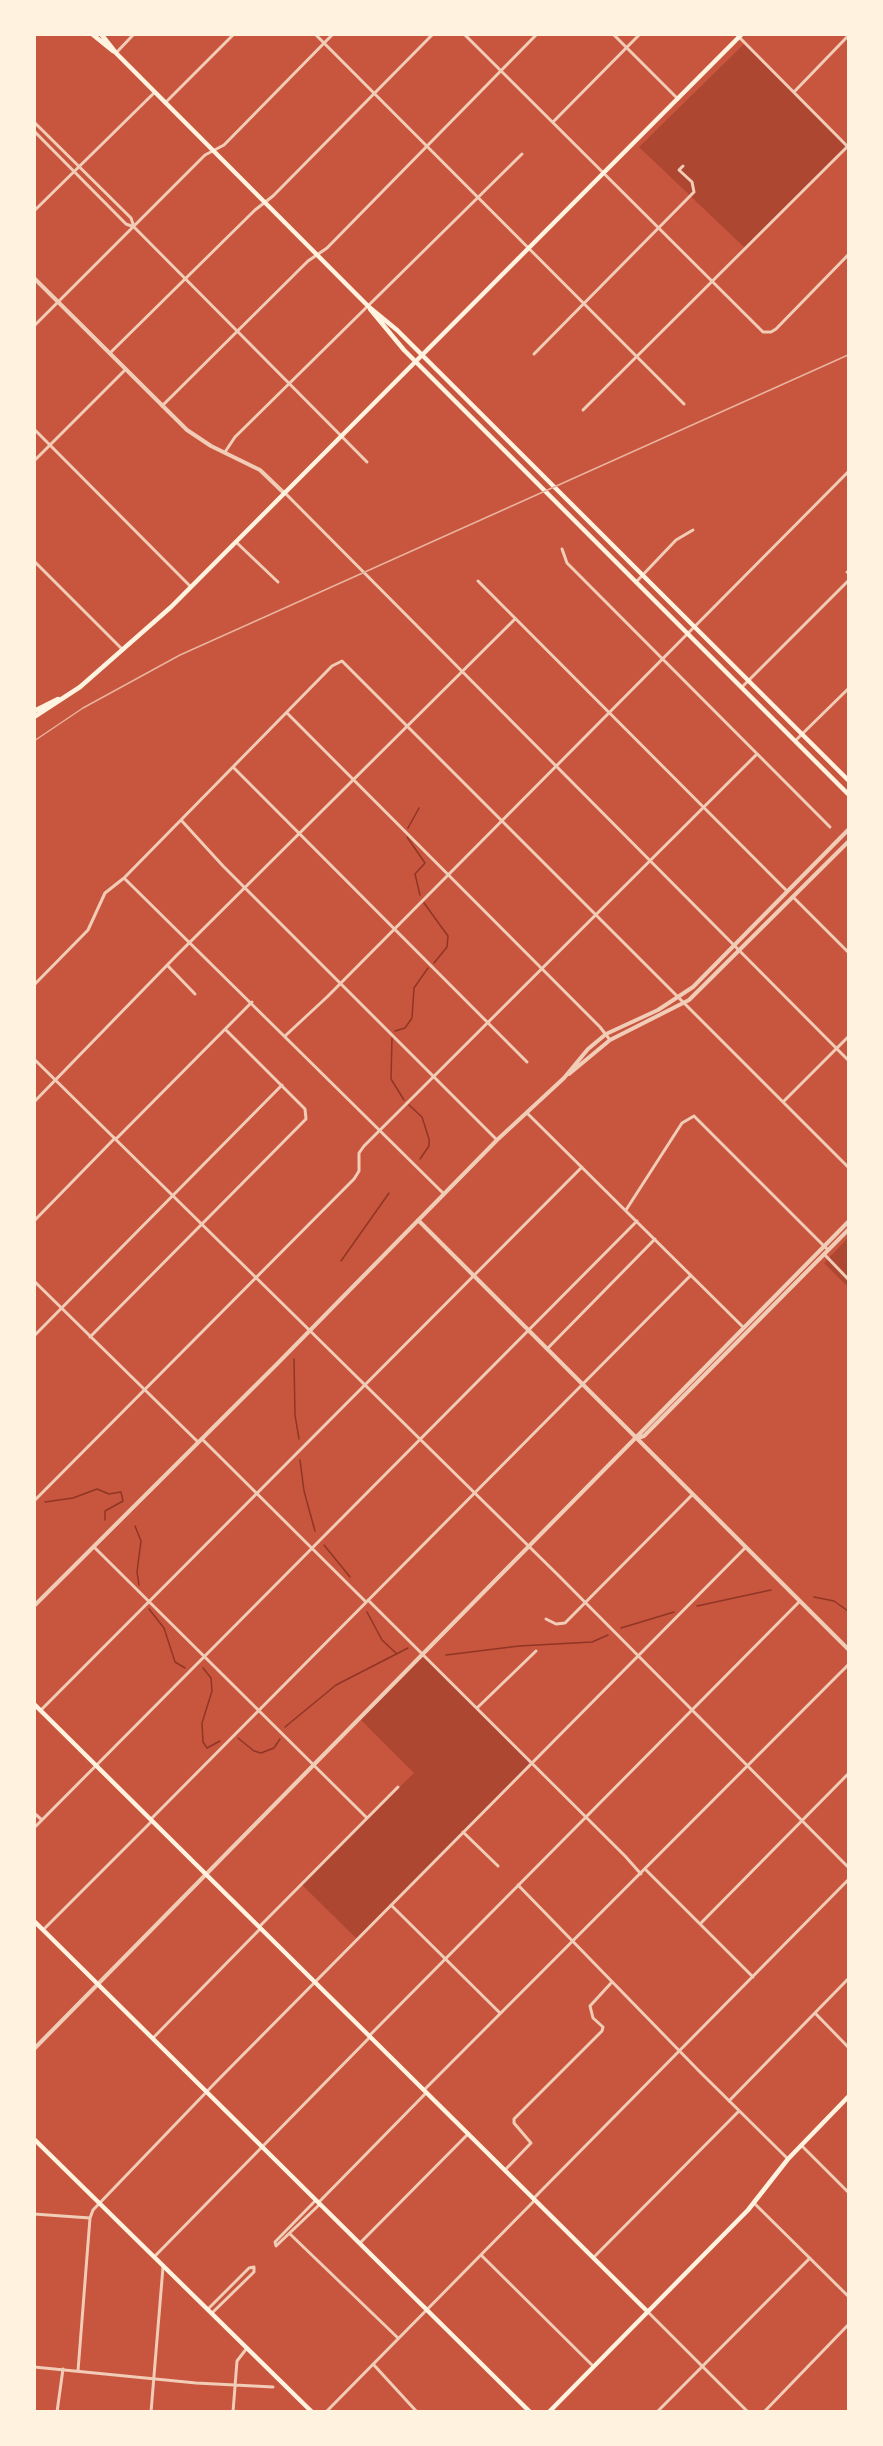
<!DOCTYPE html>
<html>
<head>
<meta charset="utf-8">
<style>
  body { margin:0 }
  #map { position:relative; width:883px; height:2446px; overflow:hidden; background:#c8553d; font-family:"PT Sans Narrow",sans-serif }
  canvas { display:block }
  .frame { position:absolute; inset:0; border:36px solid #fff3e0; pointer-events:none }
</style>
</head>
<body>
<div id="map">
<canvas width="883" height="2446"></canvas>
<div class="frame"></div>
</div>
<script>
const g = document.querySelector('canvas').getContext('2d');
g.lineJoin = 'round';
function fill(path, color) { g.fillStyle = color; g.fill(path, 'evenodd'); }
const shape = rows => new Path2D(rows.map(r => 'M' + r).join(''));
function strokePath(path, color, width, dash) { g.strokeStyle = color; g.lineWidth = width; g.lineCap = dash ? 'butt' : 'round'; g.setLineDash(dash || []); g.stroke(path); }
const green = shape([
  [745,43,848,146,746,249,639,147],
  [848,1238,848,1287,824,1263],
  [424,1654,532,1763,357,1939,301,1884,414,1773,360,1719]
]);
const stream = shape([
  [408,828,419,808],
  [407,837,425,863,415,874,420,895],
  [424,903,448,936,447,947,434,963],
  [395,1031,405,1028,412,1018,414,988,428,968],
  [392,1038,391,1079,404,1100],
  [409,1105,422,1117,429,1139,429,1146,420,1159],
  [341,1261,389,1193],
  [294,1359,295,1415,299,1439],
  [300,1460,304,1491,315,1531],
  [45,1502,73,1498,97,1489,109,1494,121,1492,123,1501,105,1511,105,1520],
  [135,1526,141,1541,137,1572,139,1585],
  [324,1545,350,1577],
  [814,1597,834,1601,848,1611],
  [697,1606,771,1590],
  [149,1609,164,1628,175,1662,185,1668],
  [367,1612,382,1640,397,1654],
  [621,1628,674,1612],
  [446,1655,519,1646,592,1642,608,1635],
  [203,1668,211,1678,212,1691,202,1723,203,1742,207,1748,220,1741],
  [285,1727,336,1685,408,1648],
  [238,1738,254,1751,261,1753,274,1748,280,1739]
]);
const minor = shape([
  [315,34,684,404],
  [464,34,763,332,771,332,776,329,848,255],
  [613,34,678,99],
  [736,34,848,147],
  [116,53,134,34],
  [794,92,848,36],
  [165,103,234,34],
  [34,122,131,218,134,227],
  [553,122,640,34],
  [34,131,126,224,134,227,367,462],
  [34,211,155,92],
  [34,326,205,155,224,145,333,34],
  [110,353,255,210,273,196,433,34],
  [534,354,694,192,692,182,679,170,683,166],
  [162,406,308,261,327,248,537,34],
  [583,410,848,146],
  [34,429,191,587],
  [225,452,235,437,522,154],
  [34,461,125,370],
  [285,493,848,1060],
  [236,542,278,582],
  [562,549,567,563,830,827],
  [34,561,123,650],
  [847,572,848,573],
  [478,581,787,891],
  [637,581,676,540,693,530],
  [742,687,848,581],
  [287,713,600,1027,610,1040],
  [795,741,848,689],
  [233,767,527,1062],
  [181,820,223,866,497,1140],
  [124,878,444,1194],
  [793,897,848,952],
  [167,965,195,994],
  [34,985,88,930,105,893,124,878,332,666,342,661,848,1167],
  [285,1036,327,997,848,472],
  [34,1059,558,1575,848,1867],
  [34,1102,176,956,515,619],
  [783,1102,848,1037],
  [528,1114,744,1328],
  [116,1139,252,1002],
  [626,1210,682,1123,694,1116,828,1250],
  [34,1221,115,1138],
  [824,1254,848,1279],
  [34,1281,198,1442],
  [34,1336,282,1085],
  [90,1337,306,1119,305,1109,225,1029],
  [547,1349,655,1239],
  [202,1439,366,1602],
  [34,1501,354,1179,359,1171,359,1153,364,1146,757,754],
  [94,1547,366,1817],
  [368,1600,625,1856,641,1874],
  [546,1619,556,1624,565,1623,693,1494],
  [477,1708,536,1651],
  [41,1710,582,1167],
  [34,1813,42,1820],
  [151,1819,691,1275],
  [34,1828,637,1221],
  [463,1832,498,1866],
  [646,1870,753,1977],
  [518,1885,699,2071,788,2159],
  [391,1905,500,2013],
  [701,1923,848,1774],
  [259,1927,398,1787],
  [43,1930,151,1822],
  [815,2013,848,2047],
  [369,2036,800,1601],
  [153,2038,260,1929],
  [424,2090,848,1665],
  [729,2101,848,1979],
  [801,2145,848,2192],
  [505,2170,531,2143,514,2123,514,2119,602,2031,603,2027,593,2018,590,2006,612,1982],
  [533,2199,848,1880],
  [316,2200,275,2242,276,2246,319,2205],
  [319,2202,426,2093],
  [754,2203,848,2296],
  [34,2214,90,2218,93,2210,216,2082,746,1547],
  [290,2234,398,2338],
  [360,2243,468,2134],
  [481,2255,593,2366],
  [155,2256,370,2037],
  [593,2258,739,2111],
  [208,2309,249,2268,254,2267,254,2272,212,2313],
  [648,2312,748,2412],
  [373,2364,417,2412],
  [34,2367,196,2383,273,2387],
  [78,2371,90,2218],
  [57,2412,63,2369],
  [151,2412,163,2267],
  [233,2412,237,2361,247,2348],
  [326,2412,535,2200],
  [657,2412,810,2258],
  [764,2412,848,2325]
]);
const tertiary = shape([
  [34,278,187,430,211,446,260,470,284,493],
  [569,1074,610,1040,689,1000,848,842],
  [418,1220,848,1649],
  [638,1438,644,1436,848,1230],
  [34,1606,277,1364,497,1140,564,1078,588,1049,606,1034,658,1010,693,987,848,830],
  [34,2049,848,1222]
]);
const secondary = shape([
  [92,34,113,51],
  [101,34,116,53,369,307,397,330,848,780],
  [370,309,404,350,848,794],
  [34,711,58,699],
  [34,717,80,687,171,607,742,34],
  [34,1704,648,2312],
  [34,1921,530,2412],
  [34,2139,312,2412],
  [549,2412,748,2210,788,2159,848,2097]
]);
const rail = shape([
  [34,741,83,708,180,655,848,355]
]);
fill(green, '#ae4732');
strokePath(stream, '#8f3625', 1.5);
strokePath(minor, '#f1ccb7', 3);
strokePath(tertiary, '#f1ccb7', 4);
strokePath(secondary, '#fff3e0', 4.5);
strokePath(rail, '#e9b49f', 1.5);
</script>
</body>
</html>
